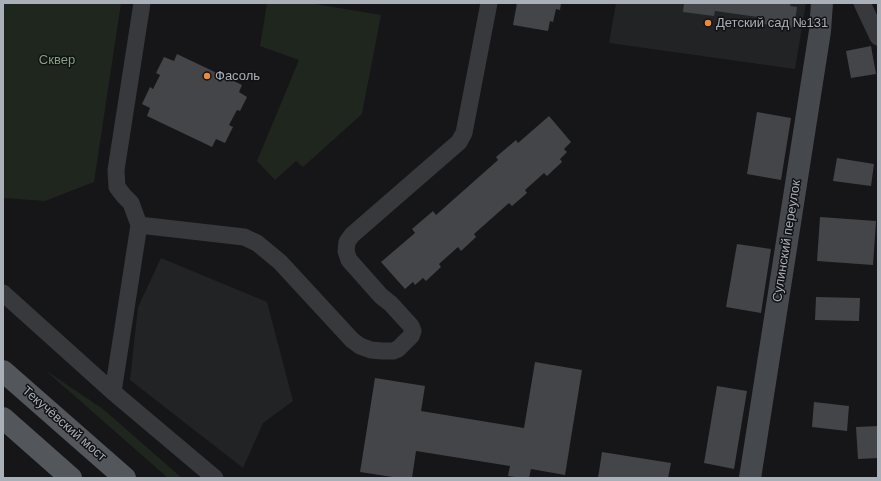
<!DOCTYPE html>
<html>
<head>
<meta charset="utf-8">
<style>
  body { margin:0 }
  #map { position:relative; width:881px; height:481px; overflow:hidden; background:#161618; font-family:Helvetica,sans-serif }
  canvas { display:block }
  .frame { position:absolute; inset:0; border:4px solid #a9b0b7; pointer-events:none }
</style>
</head>
<body>
<div id="map">
<canvas width="881" height="481"></canvas>
<div class="frame"></div>
</div>
<script>
const g = document.querySelector('canvas').getContext('2d');
g.lineJoin = 'round';
function fill(path, color) { g.fillStyle = color; g.fill(path, 'evenodd'); }
const shape = rows => new Path2D(rows.map(r => 'M' + r).join(''));
function strokePath(path, color, width, dash) { g.strokeStyle = color; g.lineWidth = width; g.lineCap = dash ? 'butt' : 'round'; g.setLineDash(dash || []); g.stroke(path); }
function write(font, color, halo, rows, align = 'center') {
  g.font = font + ' Helvetica,sans-serif'; g.lineWidth = 3; g.setLineDash([]); g.textBaseline = 'middle'; g.strokeStyle = halo; g.fillStyle = color; for (const [text, x, y, turn = 0] of rows) {
    g.save(); g.translate(x, y); g.rotate((+turn || 0) * Math.PI / 180); g.textAlign = isNaN(turn) ? turn : align; if (halo) g.strokeText(text, 0, 0); g.fillText(text, 0, 0); g.restore();
  }
}
const built = shape([
  [616,3,806,3,795,69,609,43],
  [161,258,267,302,293,401,263,423,243,468,130,380,138,307]
]);
const green = shape([
  [3,3,121,3,94,182,45,201,3,198],
  [267,3,309,3,381,15,362,114,303,167,296,161,275,180,257,161,299,60,260,46],
  [45,370,103,409,182,478,168,478]
]);
const pier = shape([
  [3,333,7,336,62,478,39,478,3,446]
]);
const building = shape([
  [517,3,561,3,560,10,556,9,553,22,550,21,548,31,513,25],
  [684,3,791,3,790,6,797,7,794,28,764,24,765,18,715,11,714,16,683,12],
  [871,46,876,74,851,78,846,51],
  [177,54,242,85,239,92,247,97,240,111,237,110,229,125,233,127,225,143,216,139,212,147,147,116,150,108,142,104,150,87,153,89,160,75,156,73,164,57,174,61],
  [757,112,791,118,781,180,747,174],
  [549,116,571,142,564,149,567,152,560,159,562,162,547,176,544,173,525,190,527,193,512,206,509,203,474,234,476,237,461,251,458,247,439,264,441,267,426,281,423,278,415,285,413,282,405,289,381,262,415,233,412,229,433,211,436,215,498,160,496,157,516,140,518,143],
  [837,158,874,164,871,186,833,181],
  [820,217,876,221,873,265,817,261],
  [737,244,771,249,761,313,726,307],
  [816,297,860,298,859,321,815,320],
  [535,362,582,370,565,475,531,469,529,478,522,478,508,476,510,466,416,451,412,478,399,478,360,472,375,378,425,386,421,411,524,428],
  [717,386,747,391,734,469,704,463],
  [814,402,849,406,847,431,812,427],
  [878,426,878,458,858,459,856,427],
  [602,452,671,463,668,478,598,478]
]);
const street = shape([
  [862,3,878,37],
  [139,225,244,237,257,243,280,262,352,340,360,346,371,350,382,351,393,351,398,349,411,336,413,331,411,326,391,304,381,296,349,260,346,251,347,242,352,235,459,142,464,133,489,3],
  [3,293,113,392,215,478],
  [113,392,139,225,131,203,124,196,117,187,116,170,142,3]
]);
const secondary = shape([
  [750,478,820,31,822,3]
]);
const primary = shape([
  [3,371,125,478],
  [3,418,71,478]
]);
const markers = [
  [708,23,4,"#ea893b"],
  [207,76,4,"#ea893b"]
];
const poiNames = [
  ["Детский сад №131",716,23],
  ["Фасоль",215,76]
];
const parkNames = [
  ["Сквер",57,60]
];
const streetNames = [
  ["Сулинский переулок",787,241,-81],
  ["Текучёвский мост",64,424,41]
];
fill(built, '#222325');
fill(green, '#1f261e');
fill(pier, '#161618');
fill(building, '#434548');
strokePath(street, '#37393d', 17);
strokePath(secondary, '#45494d', 22);
strokePath(primary, '#53575c', 22);
for (const [x, y, r, color] of markers) { const dot = new Path2D(); dot.arc(x, y, r, 0, 2 * Math.PI); g.fillStyle = color; g.fill(dot); strokePath(dot, '#111113', 1.5); }
write('13px', '#a9b0b7', '#111113', poiNames, 'left');
write('13px', '#86a180', '#111113', parkNames);
write('13px', '#a9b0b7', '#111113', streetNames);
</script>
</body>
</html>
